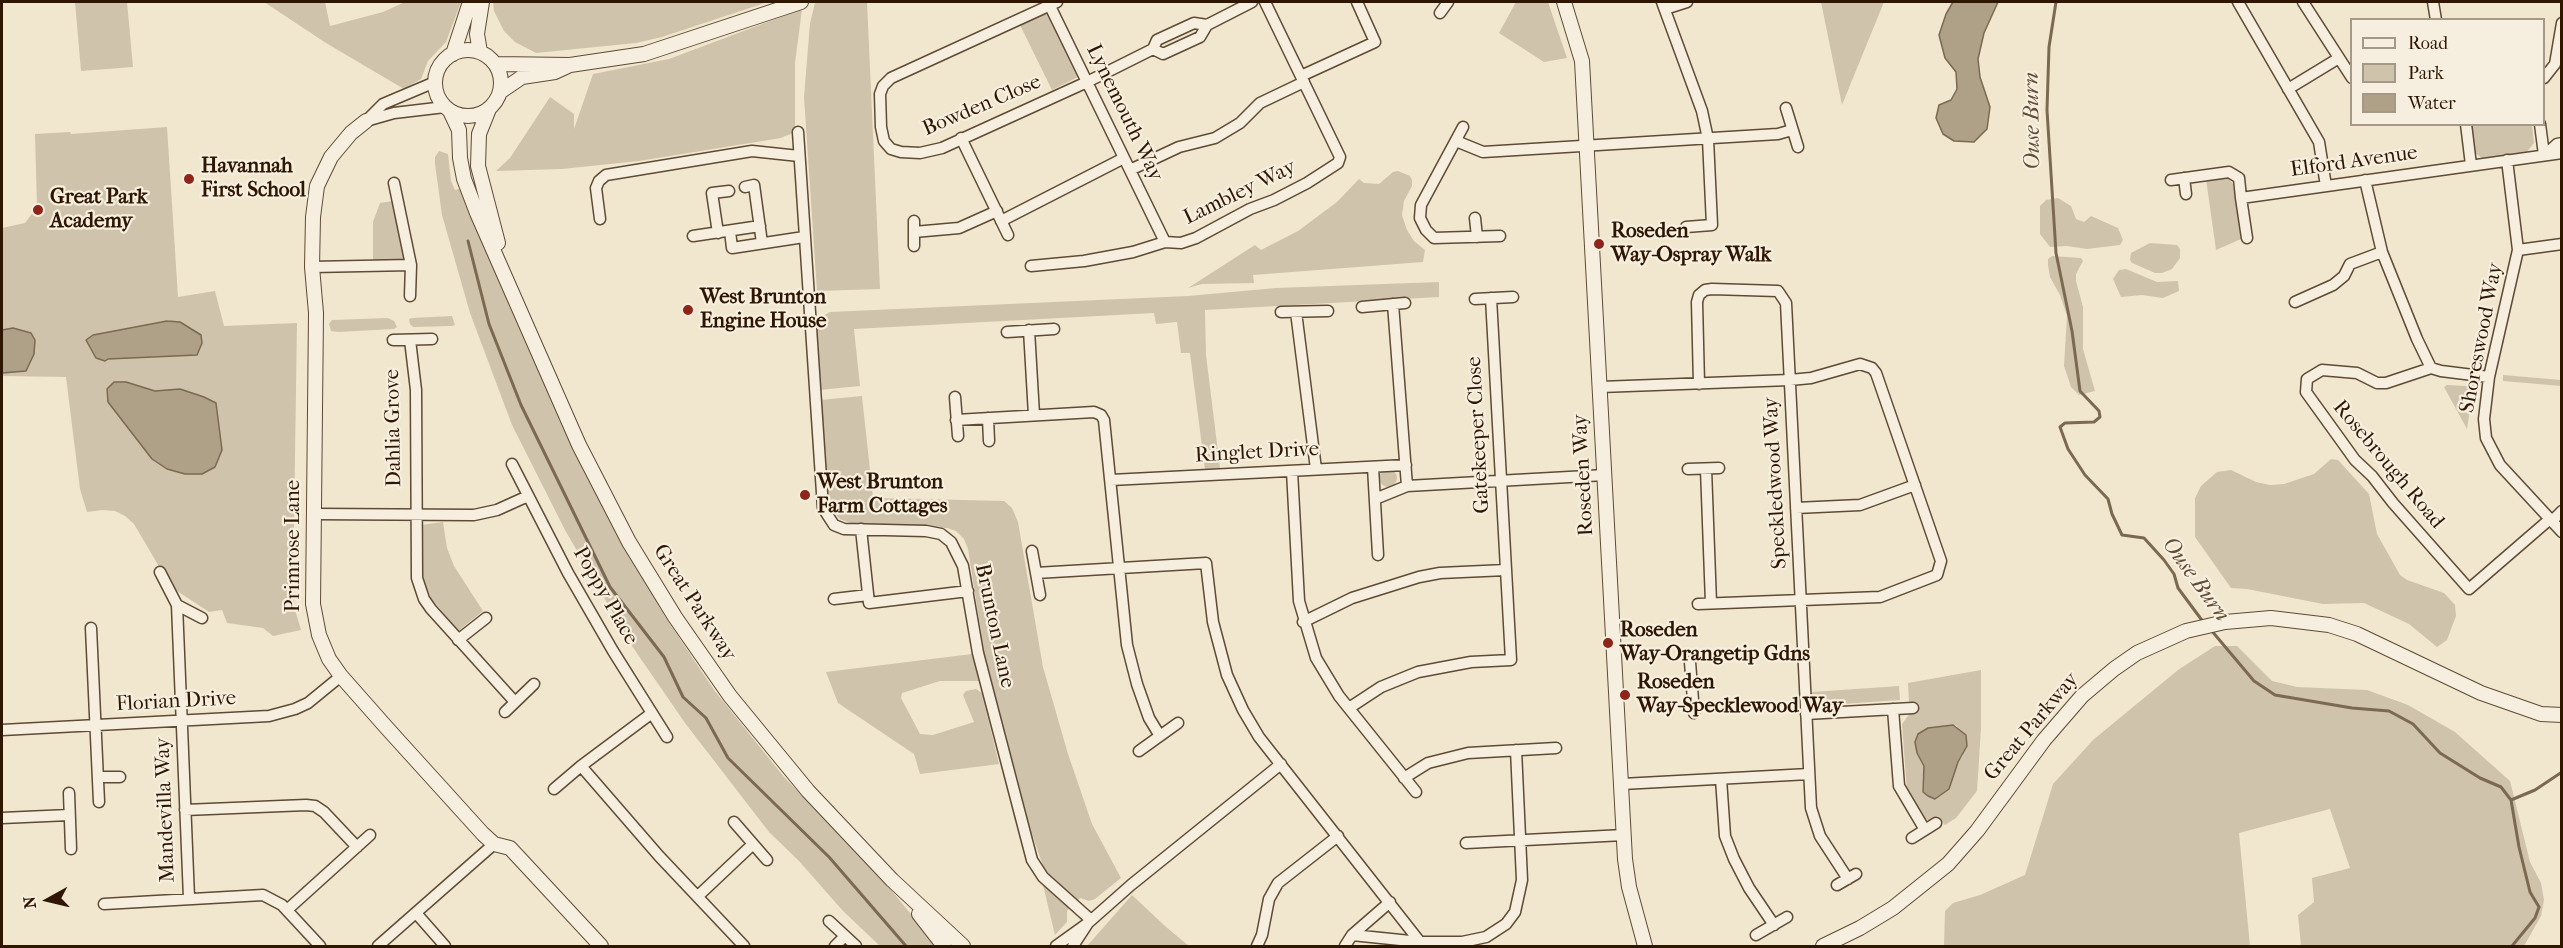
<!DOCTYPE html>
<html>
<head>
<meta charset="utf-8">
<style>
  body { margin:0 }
  #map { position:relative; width:2563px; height:948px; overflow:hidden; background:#f1e7ce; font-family:"IM FELL French Canon",serif }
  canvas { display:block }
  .frame { position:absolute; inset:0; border:3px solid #2e1600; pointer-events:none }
  .legend { position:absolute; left:2350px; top:18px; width:195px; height:108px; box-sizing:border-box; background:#f6efdf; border:2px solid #a69886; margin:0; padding:8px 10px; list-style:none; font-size:18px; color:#2e1600 }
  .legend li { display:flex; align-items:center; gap:12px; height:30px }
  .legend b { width:30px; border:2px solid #a69886 }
  .north { position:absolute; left:18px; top:870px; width:60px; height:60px; -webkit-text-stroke:4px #f6efdf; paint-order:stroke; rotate:262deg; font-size:16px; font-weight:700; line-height:24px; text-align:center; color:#2e1600 }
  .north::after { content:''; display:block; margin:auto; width:21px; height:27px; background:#2e1600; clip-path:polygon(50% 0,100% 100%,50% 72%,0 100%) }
</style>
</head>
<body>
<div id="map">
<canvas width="2563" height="948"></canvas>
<div class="frame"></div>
<ul class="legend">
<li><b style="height:8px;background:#f6efdf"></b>Road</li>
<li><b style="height:16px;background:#d0c3ab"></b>Park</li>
<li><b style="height:16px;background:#afa088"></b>Water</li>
</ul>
<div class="north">N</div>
</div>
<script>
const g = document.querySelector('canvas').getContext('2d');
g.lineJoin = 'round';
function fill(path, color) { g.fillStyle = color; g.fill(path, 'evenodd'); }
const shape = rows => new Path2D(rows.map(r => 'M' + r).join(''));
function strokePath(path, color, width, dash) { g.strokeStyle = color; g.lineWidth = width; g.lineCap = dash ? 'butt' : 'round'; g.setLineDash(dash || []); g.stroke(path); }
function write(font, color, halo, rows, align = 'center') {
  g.font = font + ' "IM FELL French Canon",serif'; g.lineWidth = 4.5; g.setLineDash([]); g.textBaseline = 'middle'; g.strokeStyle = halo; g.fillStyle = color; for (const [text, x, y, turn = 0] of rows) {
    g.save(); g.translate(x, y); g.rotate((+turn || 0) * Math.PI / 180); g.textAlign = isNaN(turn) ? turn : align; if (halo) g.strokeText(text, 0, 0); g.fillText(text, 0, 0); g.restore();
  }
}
const green = shape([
  [75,2,127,2,133,67,81,71],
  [264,2,325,2,330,26,383,12,405,2,461,2,446,42,428,61,421,79,404,89,326,43],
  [493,2,768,2,662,37,636,43,536,53,515,42,504,31,494,11],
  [820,2,867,2,880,289,817,291,804,97,810,23,815,3],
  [1516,2,1548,2,1567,58,1544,62,1499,33],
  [1821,2,1884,2,1842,105],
  [802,9,795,63,795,132,781,138,639,161,562,169,496,171,510,158,550,97,574,114,574,129,593,74,669,59],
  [1048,11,1080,76,1052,90,1020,25],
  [2471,125,2532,125,2534,143,2526,153,2482,158,2475,153],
  [167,127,178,297,215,291,224,326,297,323,293,587,295,610,301,630,273,636,263,628,227,623,222,610,209,612,171,587,134,524,125,516,115,511,102,510,87,512,80,489,66,377,2,376,2,228,25,223,37,207,35,134,70,132,71,134],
  [439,151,448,154,451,181,455,190,462,188,471,207,524,338,585,474,664,615,714,690,784,777,878,874,937,946,880,946,843,911,799,861,769,832,685,723,632,646,565,530,512,425,470,313,442,215,435,164,435,157],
  [1398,171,1410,176,1412,180,1412,186,1404,201,1402,215,1407,230,1414,241,1425,250,1423,262,1253,275,1254,283,1202,284,1188,288,1255,245,1261,250,1298,231,1337,202,1359,179,1364,183,1379,184,1393,172],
  [2226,176,2233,184,2241,239,2216,250,2206,179],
  [2058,198,2071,206,2076,219,2084,222,2091,216,2118,228,2123,240,2120,245,2087,249,2067,246,2050,247,2040,234,2040,206,2046,200],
  [393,201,406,257,401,261,375,261,373,259,373,222,380,203],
  [2150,243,2177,245,2180,249,2180,258,2172,269,2162,273,2155,273,2132,263,2130,260,2131,253],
  [2052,256,2081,258,2083,261,2076,274,2076,281,2083,307,2083,349,2095,391,2079,395,2071,387,2064,366,2067,316,2060,295,2050,277,2048,265,2048,259],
  [2126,269,2157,282,2178,281,2179,291,2163,298,2142,295,2121,297,2113,279,2119,270],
  [1439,282,1439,297,1205,310,1206,355,1220,468,1205,470,1190,353,1181,353,1177,322,1156,324,1154,313,854,329,860,386,819,390,815,330,819,318,830,312,1188,296,1276,288],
  [452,316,455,325,452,326,413,327,410,324,409,319,412,318],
  [388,318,394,321,397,327,394,329,338,332,331,331,329,324,332,320],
  [2503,375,2561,380,2561,386,2503,381],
  [2470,383,2474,383,2467,429,2444,387,2447,385,2466,386],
  [862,396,873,498,1004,501,1012,508,1018,522,1043,667,1068,754,1092,824,1121,878,1095,899,1089,901,1080,898,1077,901,1053,880,1043,866,1031,831,984,651,968,549,964,539,956,531,947,528,857,526,840,519,831,509,828,502,820,400],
  [2331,459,2338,460,2369,494,2377,534,2400,575,2407,580,2444,593,2455,605,2456,616,2447,640,2437,647,2409,624,2364,603,2323,604,2247,589,2231,588,2195,537,2195,498,2201,486,2217,472,2231,470,2256,482,2270,485,2284,484,2314,474],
  '1379 478a9 9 0 1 1 18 0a9 9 0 1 1-18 0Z',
  [443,522,447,548,454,566,483,611,458,631,431,598,423,580,419,534,421,525],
  [2215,646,2237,646,2272,681,2297,687,2367,690,2408,705,2455,732,2510,781,2530,862,2541,883,2544,900,2541,916,2524,946,2301,946,2298,915,2314,902,2312,878,2350,868,2330,809,2239,833,2250,946,1944,946,1945,911,1953,903,1980,895,2025,875,2053,784,2093,740,2178,670],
  [972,654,979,681,940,681,902,693,901,698,920,734,933,735,974,722,963,695,966,691,976,689,982,693,999,764,920,774,914,754,838,703,826,672],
  [1981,670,1981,728,1977,791,1956,818,1945,825,1938,816,1929,820,1923,819,1907,791,1902,724,1910,713,1918,712,1917,704,1909,704,1908,683],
  [1953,725,1957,726,1963,756,1958,762,1949,789,1923,792,1924,766,1917,753,1936,727],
  [1899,686,1900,700,1813,706,1812,692],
  [1046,884,1070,907,1067,911,1067,922,1055,935,1043,885],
  [1132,895,1166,927,1189,946,1087,946]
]);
const water = shape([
  [1953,2,1998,2,1984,33,1978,59,1980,77,1990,107,1987,129,1974,142,1954,141,1943,134,1936,118,1939,105,1951,100,1957,89,1956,72,1945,58,1939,35,1946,14,1953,2],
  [167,321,180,322,201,335,202,343,197,355,108,359,105,361,96,358,86,340,93,335,167,321],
  [13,328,31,333,35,340,34,354,26,371,2,373,2,330,13,328],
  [114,382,126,382,155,391,180,389,204,397,216,403,222,450,215,467,202,474,185,474,167,469,152,459,108,402,107,389,114,382],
  [1953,725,1966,735,1967,746,1958,762,1949,789,1935,799,1928,796,1923,792,1924,766,1917,753,1915,742,1918,734,1928,728,1953,725]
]);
const stream = shape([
  [2056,2,2049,47,2047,110,2056,253,2072,331,2080,391,2099,411,2100,417,2094,422,2065,423,2060,427,2068,449,2085,475,2108,499,2112,514,2122,535,2144,538,2164,560,2174,574,2178,588,2204,623],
  [468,241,489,324,521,405,610,587,664,657,683,697,706,718,728,758,829,857,906,946],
  [2211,630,2254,681,2275,695,2352,708,2389,711,2413,724,2440,753,2480,778,2501,787,2511,800,2519,847,2530,892,2539,907,2535,918,2512,946],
  [2511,800,2535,790,2562,772]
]);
const minor = shape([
  [1048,2,1165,242],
  [1057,2,891,78,883,86,880,94,881,127,884,141,891,149,901,152,920,153,942,148,1087,82,1153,49],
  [1662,2,1702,111,1708,139,1712,225,1686,227],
  [2238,2,2319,142,2326,186],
  [2303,2,2352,78],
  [2433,2,2436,20],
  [1665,9,1687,2],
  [1440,13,1448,2],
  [1207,25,1200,37,1163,54,1153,49,1157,40,1194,23,1207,25,1252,2],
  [1301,76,1375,42,1357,2],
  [2544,78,2555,64,2562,23],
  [2288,89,2339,58],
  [1786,108,1798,147],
  [366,121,383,104,435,82],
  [366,121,394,113,445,107],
  [2466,124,2471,165],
  [2540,124,2544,155],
  [1463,127,1421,205,1420,218,1426,230,1434,238,1500,236],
  [798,132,823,508,834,525,844,529,926,531,941,534,951,542,963,566,978,653,1032,860,1043,877,1091,920],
  [961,138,1008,235],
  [1456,141,1483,152,1778,134,1792,130],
  [2545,155,2557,144,2562,143],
  [2507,160,2518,250,2489,377,2484,419,2486,438,2500,465,2562,532],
  [1130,170,1179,147,1215,138,1240,123,1260,103,1304,82],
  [2184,178,2186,194],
  [2171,180,2229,172,2239,178,2241,198,2562,153],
  [2365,180,2382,252,2417,339,2431,368,2441,371,2489,377],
  [394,183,411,265,410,296],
  [745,187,754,185,762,243],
  [2241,198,2247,238],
  [1475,218,1477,237],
  [600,219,596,188,599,181,606,175,752,151,799,156],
  [914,221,914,246],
  [1001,221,1124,158],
  [730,231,732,248,804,237],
  [914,232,959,228,997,211],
  [718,233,712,193,729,191],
  [693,236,760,226],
  [2518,250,2562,244],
  [1031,266,1084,261,1133,252,1165,242,1181,243,1196,238,1250,209,1274,200,1307,183,1338,163,1340,157,1265,2],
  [312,267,411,265],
  [1475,299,1513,297],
  [2295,302,2333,285,2344,276,2350,264,2382,252],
  [1393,304,1407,486],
  [1362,307,1405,303],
  [1281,312,1328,311],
  [1296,312,1316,469],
  [1029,330,1034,415],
  [1007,332,1054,329],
  [393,340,432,339],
  [410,340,416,390,417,578,424,599,431,609,515,702],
  [2431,368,2386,383,2377,383,2357,373,2322,370,2307,379,2306,392,2355,460,2372,476,2393,503,2469,589,2550,519],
  [1699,384,1697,302,1699,295,1705,290,1712,289,1778,291,1786,303,1811,808,1820,836,1848,879],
  [1600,387,1790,380,1811,378,1860,364,1872,368,1876,373,1941,561,1937,575,1880,597,1698,604],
  [955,397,958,436],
  [988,418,989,441],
  [956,420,1094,412,1101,415,1104,420,1127,645,1137,684,1149,718,1160,736],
  [512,464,568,573,613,651,667,737],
  [1373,467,1378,555],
  [1688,469,1719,468],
  [1706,469,1711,603],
  [1292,471,1299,601,1316,658,1339,696,1416,792],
  [1111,480,1406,465],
  [1375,499,1407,486,1605,475],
  [1796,508,1860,505,1915,485],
  [314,514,474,515,497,510,528,496],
  [2552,521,2562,511],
  [861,529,869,603,968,591],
  [1032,551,1040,595],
  [160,572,177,605,202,618],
  [1036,573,1206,563,1213,622,1227,675,1243,710,1259,737,1420,942],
  [834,599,868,595],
  [177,605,189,898],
  [1303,622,1352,598,1419,577,1440,573,1506,570],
  [91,628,99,802],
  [458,640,486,618],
  [1690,662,1694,713],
  [1349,708,1381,687,1418,672,1471,662,1511,660,1491,298],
  [1893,709,1899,786,1925,830],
  [505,712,534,684],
  [1806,714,1913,708],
  [2,730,269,716,295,709,308,703,341,676],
  [1139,751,1178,723],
  [581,766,652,713],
  [98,777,120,777],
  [1404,778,1428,763,1468,753,1556,748],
  [1721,779,1725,836,1734,859,1749,888,1774,925],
  [1622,784,1809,774],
  [554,789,581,766,659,856,744,946],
  [69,793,71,849],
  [185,810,306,805,315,806,324,812,357,847],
  [2,818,69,815],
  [734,822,767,860],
  [1912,838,1936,823],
  [1466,843,1624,835],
  [1837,885,1856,874],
  [698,896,752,845],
  [104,904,263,895,282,905,320,946],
  [287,910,370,835],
  [416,913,445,946],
  [829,921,856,946],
  [1088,923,1131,885,1281,764],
  [1352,935,1420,942,1462,942,1486,937,1506,924,1515,912,1522,880,1516,750],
  [1756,935,1787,917],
  [378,946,494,844],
  [835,946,845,936],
  [1056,946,1088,923,1073,946],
  [1257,946,1262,935,1269,899,1278,883,1338,836],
  [1345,946,1352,935,1390,902]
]);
const tertiary = shape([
  [1564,2,1582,61,1625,859,1629,887,1645,946],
  '435 83a33 33 0 1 1 66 0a33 33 0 1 1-66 0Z',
  [480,52,477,34,482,2],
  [453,54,470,2],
  [496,64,570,65,644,54,801,2],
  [500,92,522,77,555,72,568,66],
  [489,109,479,134,478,166,498,243],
  [450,111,459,130,460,158,464,179,477,213,579,445,629,542,675,617,730,696,808,791,892,880,963,946],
  [366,121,351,133,331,157,317,186,313,217,312,267,316,313,313,604,319,635,329,659,341,676,386,727,483,834,494,844,510,848,601,946],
  [919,914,944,946],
  [1823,946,1860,928,1893,908,1948,864,1977,831,2044,740,2082,696,2114,669,2137,653,2186,631,2225,622,2271,618,2329,625,2357,634,2481,693,2541,714,2562,715]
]);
const markers = [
  [189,179,6,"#8f2418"],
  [38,210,6,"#8f2418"],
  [1599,244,6,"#8f2418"],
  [688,310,6,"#8f2418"],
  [805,495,6,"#8f2418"],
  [1608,643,6,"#8f2418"],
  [1625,695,6,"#8f2418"]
];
const streetNames = [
  ["Bowden Close",982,106,-23],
  ["Lynemouth Way",1124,113,64],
  ["Elford Avenue",2354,162,-8],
  ["Lambley Way",1240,193,-26],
  ["Shoreswood Way",2482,338,-79],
  ["Dahlia Grove",394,428,-91],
  ["Gatekeeper Close",1479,435,-93],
  ["Ringlet Drive",1257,453,-3],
  ["Rosebrough Road",2388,465,50],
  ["Roseden Way",1584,475,-93],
  ["Speckledwood Way",1776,483,-93],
  ["Primrose Lane",294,546,-90],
  ["Poppy Place",605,596,60],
  ["Great Parkway",694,603,57],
  ["Brunton Lane",994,626,78],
  ["Florian Drive",176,702,-3],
  ["Great Parkway",2032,727,-50],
  ["Mandevilla Way",166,810,-92]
];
const poiNames = [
  ["Havannah",201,167],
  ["First School",201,191],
  ["Great Park",50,198],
  ["Academy",50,222],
  ["Roseden",1611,232],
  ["Way-Ospray Walk",1611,256],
  ["West Brunton",700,298],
  ["Engine House",700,322],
  ["West Brunton",817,483],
  ["Farm Cottages",817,507],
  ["Roseden",1620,631],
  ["Way-Orangetip Gdns",1620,655],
  ["Roseden",1637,683],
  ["Way-Specklewood Way",1637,707]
];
const waterNames = [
  ["Ouse Burn",2033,121,-91],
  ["Ouse Burn",2195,580,54]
];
fill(green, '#d0c3ab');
fill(water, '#afa088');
strokePath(water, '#7b6952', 1.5);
strokePath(stream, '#7b6952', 3);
strokePath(minor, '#5f4a34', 13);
strokePath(tertiary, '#5f4a34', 16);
strokePath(minor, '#f6efdf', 10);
strokePath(tertiary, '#f6efdf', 14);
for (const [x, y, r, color] of markers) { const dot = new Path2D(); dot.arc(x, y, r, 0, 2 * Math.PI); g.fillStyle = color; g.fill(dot); strokePath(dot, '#f6efdf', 2); }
write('21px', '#2e1600', '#f6efdf', streetNames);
write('bold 21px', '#2e1600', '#f6efdf', poiNames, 'left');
write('italic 22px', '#624d36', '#f6efdf', waterNames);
</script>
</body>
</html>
